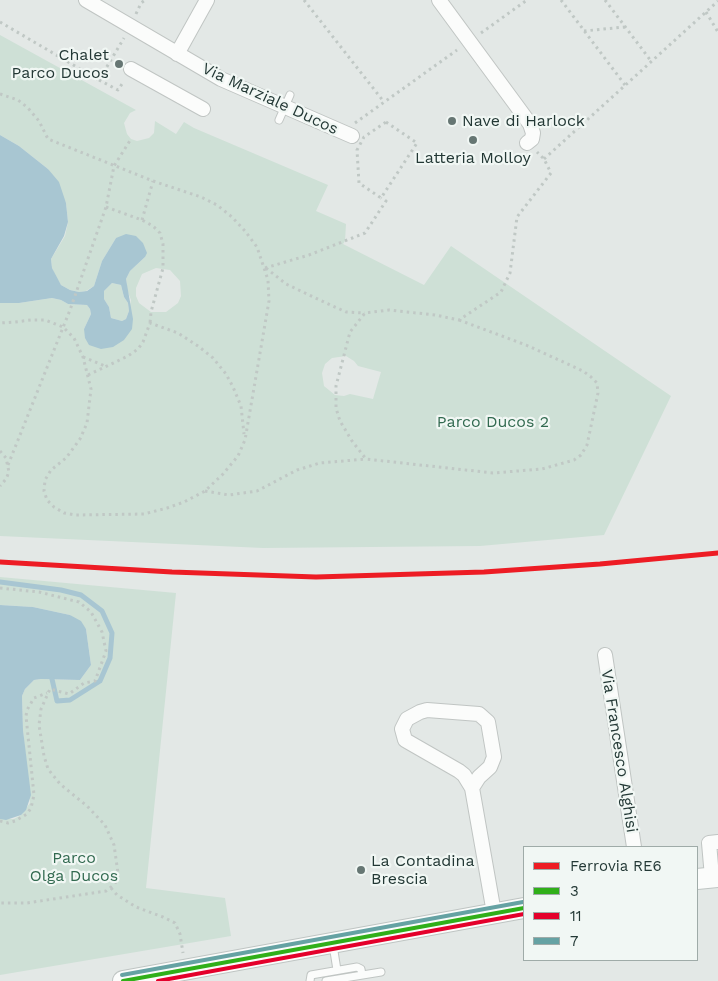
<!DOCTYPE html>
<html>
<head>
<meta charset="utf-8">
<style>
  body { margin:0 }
  #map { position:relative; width:718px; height:981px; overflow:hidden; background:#e3e8e6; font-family:"Work Sans",sans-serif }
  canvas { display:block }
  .legend { position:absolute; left:523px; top:846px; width:175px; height:115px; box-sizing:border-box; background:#f1f7f4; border:1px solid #9faba8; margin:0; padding:6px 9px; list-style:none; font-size:15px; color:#233835 }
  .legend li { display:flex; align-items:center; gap:10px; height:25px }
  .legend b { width:25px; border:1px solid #9faba8 }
</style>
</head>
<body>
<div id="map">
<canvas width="718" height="981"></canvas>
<ul class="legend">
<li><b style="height:6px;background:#ed1c24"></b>Ferrovia RE6</li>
<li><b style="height:6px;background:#30af19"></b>3</li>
<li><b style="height:6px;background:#e4002b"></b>11</li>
<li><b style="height:6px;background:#65a2a3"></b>7</li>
</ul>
</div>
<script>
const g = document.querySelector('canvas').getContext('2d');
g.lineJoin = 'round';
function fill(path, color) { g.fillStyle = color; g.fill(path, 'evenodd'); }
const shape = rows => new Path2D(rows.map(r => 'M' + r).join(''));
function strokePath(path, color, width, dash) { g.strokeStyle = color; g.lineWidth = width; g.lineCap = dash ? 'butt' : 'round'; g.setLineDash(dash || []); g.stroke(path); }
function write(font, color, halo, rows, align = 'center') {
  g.font = font + ' "Work Sans",sans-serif'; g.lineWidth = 4.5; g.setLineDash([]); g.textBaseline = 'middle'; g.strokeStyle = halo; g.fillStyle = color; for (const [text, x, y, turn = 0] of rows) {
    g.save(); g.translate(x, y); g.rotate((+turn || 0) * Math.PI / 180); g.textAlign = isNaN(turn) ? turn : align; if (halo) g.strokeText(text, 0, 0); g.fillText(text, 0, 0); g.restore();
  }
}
const green = shape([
  [0,35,136,110,130,113,124,123,127,134,131,139,137,141,149,138,154,133,155,121,176,134,184,122,194,128,328,185,316,211,346,224,345,241,343,244,424,285,451,246,671,396,604,535,480,546,263,548,0,536,0,303,19,303,52,298,61,300,68,304,87,305,90,309,91,314,84,329,124,340,131,300,127,290,126,279,130,271,145,257,116,238,102,261,94,286,86,291,79,292,70,290,61,285,55,276,52,268,51,259,65,236,68,222,66,203,48,169,19,146,0,135],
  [156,268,170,270,180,281,181,296,178,303,166,312,151,312,139,303,136,296,136,288,142,274],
  [346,356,354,361,358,366,381,372,373,399,350,394,344,396,335,395,324,386,322,373,325,364,332,358],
  [112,283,121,285,124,297,128,303,129,311,126,319,122,321,111,318,109,307,104,299,104,291],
  [0,577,176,593,146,888,225,898,231,936,0,975,0,819,14,819,21,815,30,803,23,730,22,696,25,689,34,680,41,679,80,680,91,665,86,629,70,615,33,607,0,605]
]);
const water = shape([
  [0,135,19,146,48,169,59,182,66,203,68,222,64,236,51,259,52,268,61,285,70,290,79,292,87,291,94,286,102,261,116,238,126,234,136,236,143,243,147,253,145,257,130,271,126,279,133,319,132,329,124,340,113,347,101,349,89,345,85,338,84,329,91,314,90,309,87,305,68,304,61,300,52,298,19,303,0,303],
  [112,283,121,285,124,297,128,303,129,311,126,319,122,321,111,318,109,307,104,299,104,291],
  [0,605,33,607,70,615,81,621,86,629,91,665,80,680,41,679,34,680,25,689,22,696,23,730,31,795,26,810,21,815,6,820,0,819]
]);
const stream = shape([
  [0,582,61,590,81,595,102,611,112,633,110,658,100,681,70,700,57,701,52,679]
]);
const path = shape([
  [304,0,384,102],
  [561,0,625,85],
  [605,0,651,61],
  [706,12,718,32],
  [136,14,141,3,145,0],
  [0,22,99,80,124,38],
  [584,31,625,27],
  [481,33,527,0],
  [99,80,118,90,124,81],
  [0,94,18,100,28,108,39,121,48,139,153,181,201,197,217,205,232,217,245,231,257,247,268,280,269,301,245,440,238,456,223,474,205,491,184,502,167,508,144,514,76,515,64,513,54,507,47,500,44,491,45,480,51,470,66,458,80,439,87,423,91,389,83,357,74,338,63,327,45,320,31,320,15,322,0,323],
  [386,122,417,143,381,198,359,183,357,150,364,137,386,122],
  [355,123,457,50],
  [544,159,718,1],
  [106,207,142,220,153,226,160,233,163,244,163,268,151,312,150,323],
  [142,220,153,181],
  [265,268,309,255,365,233,386,201,381,198],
  [266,268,286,284,324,302,346,312,365,313],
  [459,320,526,345,583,371,591,377,597,383,598,393,587,445,581,455,574,460,542,469,493,473,366,459,352,441,340,421,336,408,336,386,350,332,365,313,389,310,435,315,459,320,501,292,510,273,517,217,551,173,544,159,537,152],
  [83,357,105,366],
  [88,375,128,356,138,349,143,342,150,323,178,333,198,346,213,358,226,374,233,387,241,406,244,434],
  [0,451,6,458,9,472,6,479,0,486],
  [8,465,70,310,106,207,114,166,131,139],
  [205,491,229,495,257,491,297,470,320,463,366,459],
  [0,588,39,592,79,602,91,612,102,632,106,651,95,681,84,683,69,694,50,689,41,709,39,725,44,756,48,769,60,784,87,806,105,825,114,845,118,873,115,884,106,891,27,903,0,903],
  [0,821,8,823,15,821,27,814,31,808,34,795,26,716,27,710,34,698,47,693],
  [111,888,117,895,136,907,163,917,175,923,180,934,183,953]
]);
const lane = shape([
  [279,120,290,95],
  [333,945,337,970],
  [310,981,311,975,357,967,361,969,362,975],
  [326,981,381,972]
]);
const street = shape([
  [86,0,221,79,352,136],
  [439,0,530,124,533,133,532,139,527,143],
  [177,54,207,0],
  [131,69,203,109],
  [605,655,634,847],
  [427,710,479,714,488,722,494,757,490,767,479,777,472,788,464,775,459,771,405,740,402,729,407,719,420,712,427,710],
  [472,788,494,913],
  [712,877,709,843,718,842]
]);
const secondary = shape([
  [697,879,718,877],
  [123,981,524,908]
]);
const bus1 = shape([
  [123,981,524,908]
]);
const bus2 = shape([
  [158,981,524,914]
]);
const bus3 = shape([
  [122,975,523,902]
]);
const rail1 = shape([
  [0,562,172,572,316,577,484,572,600,564,718,553]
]);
const markers = [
  [119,64,5,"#667673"],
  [452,121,5,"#667673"],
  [473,140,5,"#667673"],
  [361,870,5,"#667673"]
];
const poiNames = [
  ["Chalet",109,55,"right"],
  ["Parco Ducos",109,73,"right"],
  ["Nave di Harlock",462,121],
  ["Latteria Molloy",473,158,"center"],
  ["La Contadina",371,861],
  ["Brescia",371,879]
];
const streetNames = [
  ["Via Marziale Ducos",270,99,25],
  ["Via Francesco Alghisi",619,751,81]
];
const parkNames = [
  ["Parco Ducos 2",493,422],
  ["Parco",74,858],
  ["Olga Ducos",74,876]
];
fill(green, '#cee0d6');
fill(water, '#a8c6d2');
strokePath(stream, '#a8c6d2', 5);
strokePath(lane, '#c0c5c3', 9);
strokePath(street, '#c0c5c3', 16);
strokePath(secondary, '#bfc5c3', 22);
strokePath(path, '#c0c8c5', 3, [2.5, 4]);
strokePath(lane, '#fbfcfb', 7);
strokePath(street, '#fbfcfb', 14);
strokePath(secondary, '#fbfcfb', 20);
strokePath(bus1, '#30af19', 4);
strokePath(bus2, '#e4002b', 4);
strokePath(bus3, '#65a2a3', 4);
strokePath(rail1, '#ed1c24', 5);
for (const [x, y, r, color] of markers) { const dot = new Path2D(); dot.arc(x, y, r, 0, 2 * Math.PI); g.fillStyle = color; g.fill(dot); strokePath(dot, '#f1f7f4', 2); }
write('16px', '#233835', '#f1f7f4', poiNames, 'left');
write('16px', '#233835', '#f1f7f4', streetNames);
write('16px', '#326a50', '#f1f7f4', parkNames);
</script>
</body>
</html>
